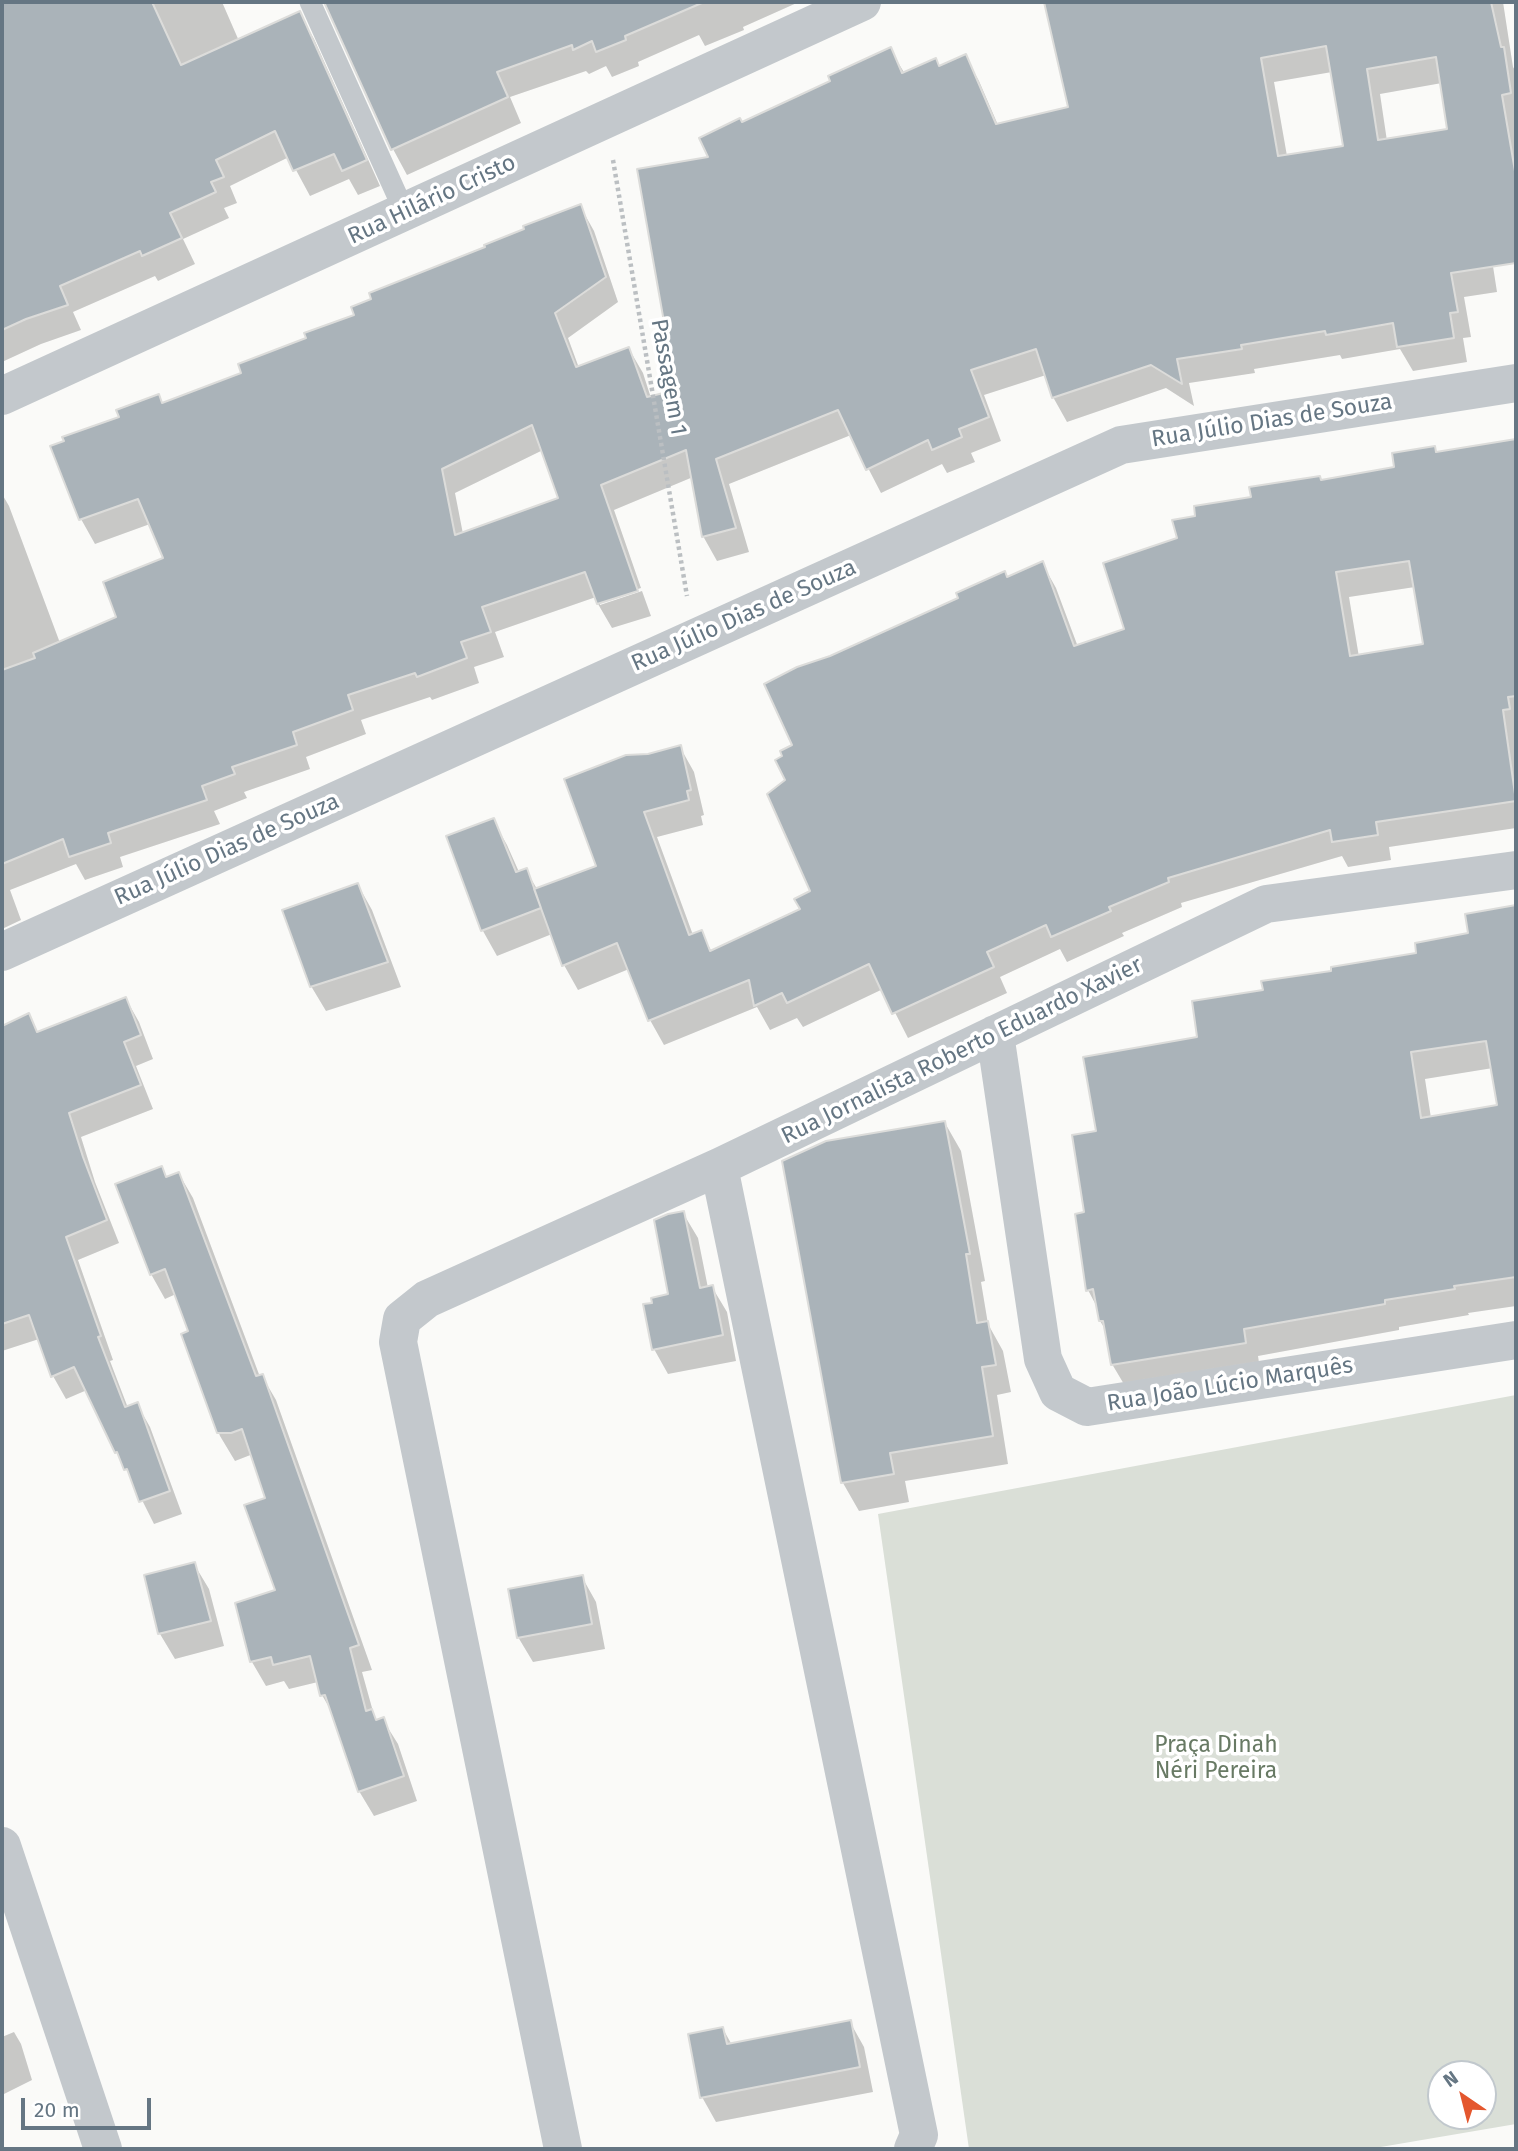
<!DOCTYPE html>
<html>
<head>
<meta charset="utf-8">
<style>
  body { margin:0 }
  #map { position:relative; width:1518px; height:2151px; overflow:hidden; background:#fafaf8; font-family:"Fira Sans",sans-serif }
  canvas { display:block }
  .frame { position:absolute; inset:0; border:4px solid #657683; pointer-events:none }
  .north { position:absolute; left:1427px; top:2060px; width:70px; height:70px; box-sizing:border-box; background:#fff; border:2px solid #c1c8cd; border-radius:50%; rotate:325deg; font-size:19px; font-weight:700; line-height:28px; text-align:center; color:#657683 }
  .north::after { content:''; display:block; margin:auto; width:24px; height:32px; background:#e4572e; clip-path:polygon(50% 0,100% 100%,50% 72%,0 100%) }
  .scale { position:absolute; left:21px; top:2098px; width:130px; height:32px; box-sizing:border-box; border:4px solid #657683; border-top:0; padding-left:9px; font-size:21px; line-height:24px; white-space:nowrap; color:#657683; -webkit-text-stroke:5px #fff; paint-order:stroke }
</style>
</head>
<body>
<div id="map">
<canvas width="1518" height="2151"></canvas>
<div class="frame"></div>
<div class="north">N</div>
<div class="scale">20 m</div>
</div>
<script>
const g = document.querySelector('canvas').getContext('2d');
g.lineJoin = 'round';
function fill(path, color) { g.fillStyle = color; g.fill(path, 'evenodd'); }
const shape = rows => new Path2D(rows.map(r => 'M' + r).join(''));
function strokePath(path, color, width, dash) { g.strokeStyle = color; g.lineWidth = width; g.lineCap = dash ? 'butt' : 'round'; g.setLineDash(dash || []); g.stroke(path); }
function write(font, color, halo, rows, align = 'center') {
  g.font = font + ' "Fira Sans",sans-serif'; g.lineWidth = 7; g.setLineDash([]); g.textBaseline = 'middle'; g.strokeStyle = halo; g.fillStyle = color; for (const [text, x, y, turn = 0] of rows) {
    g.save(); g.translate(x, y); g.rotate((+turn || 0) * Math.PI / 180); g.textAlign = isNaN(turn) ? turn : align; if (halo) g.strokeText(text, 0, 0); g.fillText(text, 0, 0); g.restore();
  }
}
const green = shape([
  [1516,1395,1516,2124,1369,2149,969,2149,878,1514],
  [1441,2074,1483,2074,1483,2116,1441,2116]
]);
const shadow = shape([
  [3,2,222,2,239,41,299,13,314,39,380,186,358,195,349,179,310,196,289,157,230,186,237,203,224,208,229,218,183,239,195,264,158,281,155,276,73,312,81,330,41,344,2,362,2,20,9,16],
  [325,2,799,2,743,27,744,30,705,46,699,35,638,62,639,66,612,77,606,66,589,74,586,71,510,97,521,123,407,175,393,149],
  [1058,2,1503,2,1513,67,1516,72,1516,119,1514,119,1516,197,1483,202,1497,292,1464,297,1471,337,1463,338,1467,362,1413,371,1400,349,1342,359,1340,355,1254,369,1255,373,1189,383,1194,406,1166,388,1067,422,1053,397,1046,375,984,395,1001,441,971,453,975,462,947,473,942,464,881,493,851,435,729,484,749,552,717,561,703,536,693,477,614,510,641,588,600,601,600,605,642,591,651,616,612,628,598,604,596,597,495,632,504,657,474,667,479,683,432,700,430,697,361,720,366,734,306,757,310,769,244,792,247,798,214,811,220,824,120,857,123,867,85,880,76,864,10,890,21,920,2,929,2,494,9,506,60,643,119,618,165,559,150,524,95,544,81,519,121,418,158,396,163,405,243,374,487,248,580,206,594,231,618,302,568,338,579,368,629,349,643,373,651,398,678,391,710,158,742,124,832,82,890,49,905,74,939,68,965,56,979,81,998,125,1070,108,1047,4],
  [1332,72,1345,148,1287,156,1274,82],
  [1442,83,1449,131,1387,141,1380,94],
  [543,450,560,499,463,534,455,493],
  [1516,441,1516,828,1389,847,1391,860,1348,867,1342,856,1181,903,1182,907,1122,933,1124,936,1067,962,1060,949,1000,977,1007,993,908,1038,883,989,803,1027,797,1018,770,1030,757,1007,664,1045,650,1020,629,969,578,990,564,965,552,934,497,956,483,931,448,837,493,820,507,845,519,872,526,870,537,889,598,867,648,755,680,747,694,772,704,815,701,816,703,825,657,837,693,935,701,932,712,952,802,910,812,892,787,781,794,746,831,658,1042,563,1056,588,1078,647,1126,630,1179,540,1197,517,1253,499,1321,481,1396,469,1434,448,1437,453],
  [1415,587,1425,645,1359,657,1349,597],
  [358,885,372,910,401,987,326,1011,311,986],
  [1516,907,1516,1306,1468,1313,1469,1315,1399,1327,1399,1330,1258,1356,1260,1369,1128,1391,1112,1364,1107,1332,1100,1321,1098,1309,1088,1290,1086,1214,1098,1132,1199,1038,1265,991,1333,972,1418,954,1470,934,1467,915],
  [1493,1068,1500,1107,1431,1118,1425,1079],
  [126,999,139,1022,153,1059,136,1066,153,1109,81,1137,95,1182,119,1243,78,1260,113,1360,110,1361,128,1408,137,1404,150,1427,182,1514,154,1524,87,1390,66,1399,53,1376,39,1339,2,1351,2,1027,28,1016,38,1033],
  [945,1123,961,1151,985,1281,981,1282,988,1324,1003,1351,1011,1392,997,1395,1008,1464,905,1481,909,1502,859,1511,843,1483,784,1162],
  [161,1168,167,1178,179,1174,193,1198,260,1377,262,1376,276,1400,372,1670,362,1672,374,1715,377,1722,383,1720,398,1744,417,1801,374,1816,359,1791,334,1716,322,1695,318,1682,289,1689,284,1681,266,1686,252,1662,277,1591,268,1499,253,1454,235,1461,220,1436,183,1335,190,1332,176,1294,165,1299,151,1274],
  [683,1213,698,1238,708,1288,712,1287,727,1312,736,1361,668,1374,654,1349,654,1304,670,1295],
  [194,1564,209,1589,224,1646,175,1659,160,1634,146,1576],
  [582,1577,596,1602,605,1649,533,1662,518,1637],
  [850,2022,864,2047,873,2092,716,2122,702,2097,723,2029,732,2045],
  [14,2032,21,2044,32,2080,2,2095,2,2037]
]);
const building = shape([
  [2,2,152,2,181,65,300,11,367,160,342,171,334,154,293,171,275,131,216,160,224,177,211,182,216,192,170,213,182,238,142,256,140,251,60,286,68,305,26,319,2,330,2,2],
  [324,2,704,2,625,36,626,40,596,52,592,41,573,50,572,45,497,72,508,97,391,150,324,2],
  [1044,2,1491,2,1501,47,1504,47,1511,93,1502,95,1516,177,1516,263,1451,273,1458,312,1450,313,1454,338,1397,347,1393,323,1326,335,1325,331,1241,345,1242,349,1177,359,1182,384,1151,365,1052,398,1036,349,971,370,989,417,959,429,962,437,932,450,928,440,866,470,838,410,716,459,736,528,702,537,686,450,601,485,638,591,597,604,585,572,482,607,491,632,461,642,467,658,417,677,415,673,348,695,353,710,293,732,297,745,232,767,235,774,202,786,207,800,108,833,111,843,69,857,63,839,2,864,2,670,35,658,33,653,116,617,103,582,163,558,138,499,79,520,50,446,64,441,62,437,119,417,116,410,159,394,162,403,241,373,238,364,306,338,304,333,354,315,351,307,371,299,369,293,485,247,484,245,524,229,523,226,581,204,606,277,555,313,576,367,629,347,647,397,676,390,637,169,708,157,699,138,740,118,742,122,830,81,828,76,891,47,902,73,936,58,939,66,966,54,996,124,1068,107,1044,2],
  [1326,46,1343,146,1278,156,1261,58,1326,46],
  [1436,57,1447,129,1378,140,1367,69,1436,57],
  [532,425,558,498,455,535,442,469,532,425],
  [1516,439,1516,696,1508,697,1510,709,1503,710,1516,801,1376,822,1378,835,1332,842,1330,830,1168,878,1169,882,1109,907,1111,911,1051,937,1046,925,987,952,994,967,892,1014,869,964,787,1003,782,993,754,1006,749,980,648,1021,617,943,562,966,534,889,596,866,564,779,626,755,648,754,681,745,691,790,687,791,689,800,644,812,689,935,702,930,710,951,800,909,794,899,810,891,767,794,785,780,775,760,782,756,780,751,792,745,764,684,797,667,830,656,958,598,956,593,1005,571,1007,577,1043,561,1074,646,1124,629,1103,563,1177,538,1172,520,1195,516,1194,506,1251,497,1249,487,1320,476,1321,480,1394,467,1392,453,1435,446,1436,452,1516,439],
  [1409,561,1423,644,1350,656,1336,572,1409,561],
  [494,818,516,872,527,868,541,908,481,931,446,836,494,818],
  [358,883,388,962,310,987,282,910,358,883],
  [1516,905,1516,1277,1454,1286,1455,1289,1385,1300,1385,1304,1244,1329,1246,1343,1111,1365,1103,1321,1099,1321,1093,1289,1086,1291,1075,1214,1084,1212,1072,1135,1096,1131,1083,1057,1197,1037,1192,1001,1263,990,1261,981,1331,971,1331,967,1416,953,1415,943,1468,933,1465,914,1516,905],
  [1486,1041,1497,1105,1421,1118,1411,1052,1486,1041],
  [126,997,141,1035,124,1042,141,1085,69,1113,83,1157,107,1220,66,1237,101,1336,98,1337,125,1407,138,1402,170,1491,139,1502,127,1469,124,1470,117,1452,115,1453,74,1367,51,1377,29,1315,2,1324,2,1026,29,1013,37,1032,126,997],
  [945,1121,970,1254,966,1254,977,1323,988,1321,996,1365,982,1367,993,1436,890,1453,894,1474,841,1483,782,1161,826,1141,945,1121],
  [162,1166,166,1177,179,1172,256,1376,263,1374,359,1645,350,1648,366,1711,372,1709,376,1720,384,1717,404,1776,358,1792,325,1695,320,1696,310,1656,273,1665,271,1657,250,1662,235,1603,275,1590,244,1505,265,1498,242,1429,231,1433,217,1433,181,1334,188,1331,165,1269,150,1275,115,1184,162,1166],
  [684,1211,700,1288,713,1285,723,1335,652,1350,643,1304,652,1303,651,1298,668,1294,654,1220,668,1214,684,1211],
  [195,1562,211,1621,158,1634,144,1575,195,1562],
  [583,1575,592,1624,517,1638,508,1589,583,1575],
  [851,2020,860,2067,700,2098,688,2034,723,2027,727,2044,851,2020]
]);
const path = shape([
  [613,160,687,596]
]);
const service = shape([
  [310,2,405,213]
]);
const minor = shape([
  [2,396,862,2],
  [2,952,1121,445,1516,383],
  [995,1034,1043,1359,1058,1392,1087,1407,1516,1340],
  [719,1167,919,2135,913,2149],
  [2,1846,103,2149],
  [563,2149,398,1342,402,1319,427,1299,719,1167,1266,904,1516,870]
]);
const streetNames = [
  ["Rua Hilário Cristo",432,200,-25],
  ["Passagem 1",668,377,80],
  ["Rua Júlio Dias de Souza",1272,421,-9],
  ["Rua Júlio Dias de Souza",744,616,-24],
  ["Rua Júlio Dias de Souza",227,850,-24],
  ["Rua Jornalista Roberto Eduardo Xavier",962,1051,-26],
  ["Rua João Lúcio Marquês",1230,1385,-9]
];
const parkNames = [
  ["Praça Dinah",1216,1746],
  ["Néri Pereira",1216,1772]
];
fill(green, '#dadfd7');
fill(shadow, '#0003');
fill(building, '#aab3b9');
strokePath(building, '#dcdcda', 2);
strokePath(path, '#bbbfc2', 4.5, [3.5, 3.5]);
strokePath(service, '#c3c8cc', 21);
strokePath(minor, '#c3c8cc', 38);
write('23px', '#657683', '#fff', streetNames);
write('23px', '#687a64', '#fff', parkNames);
</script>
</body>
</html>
